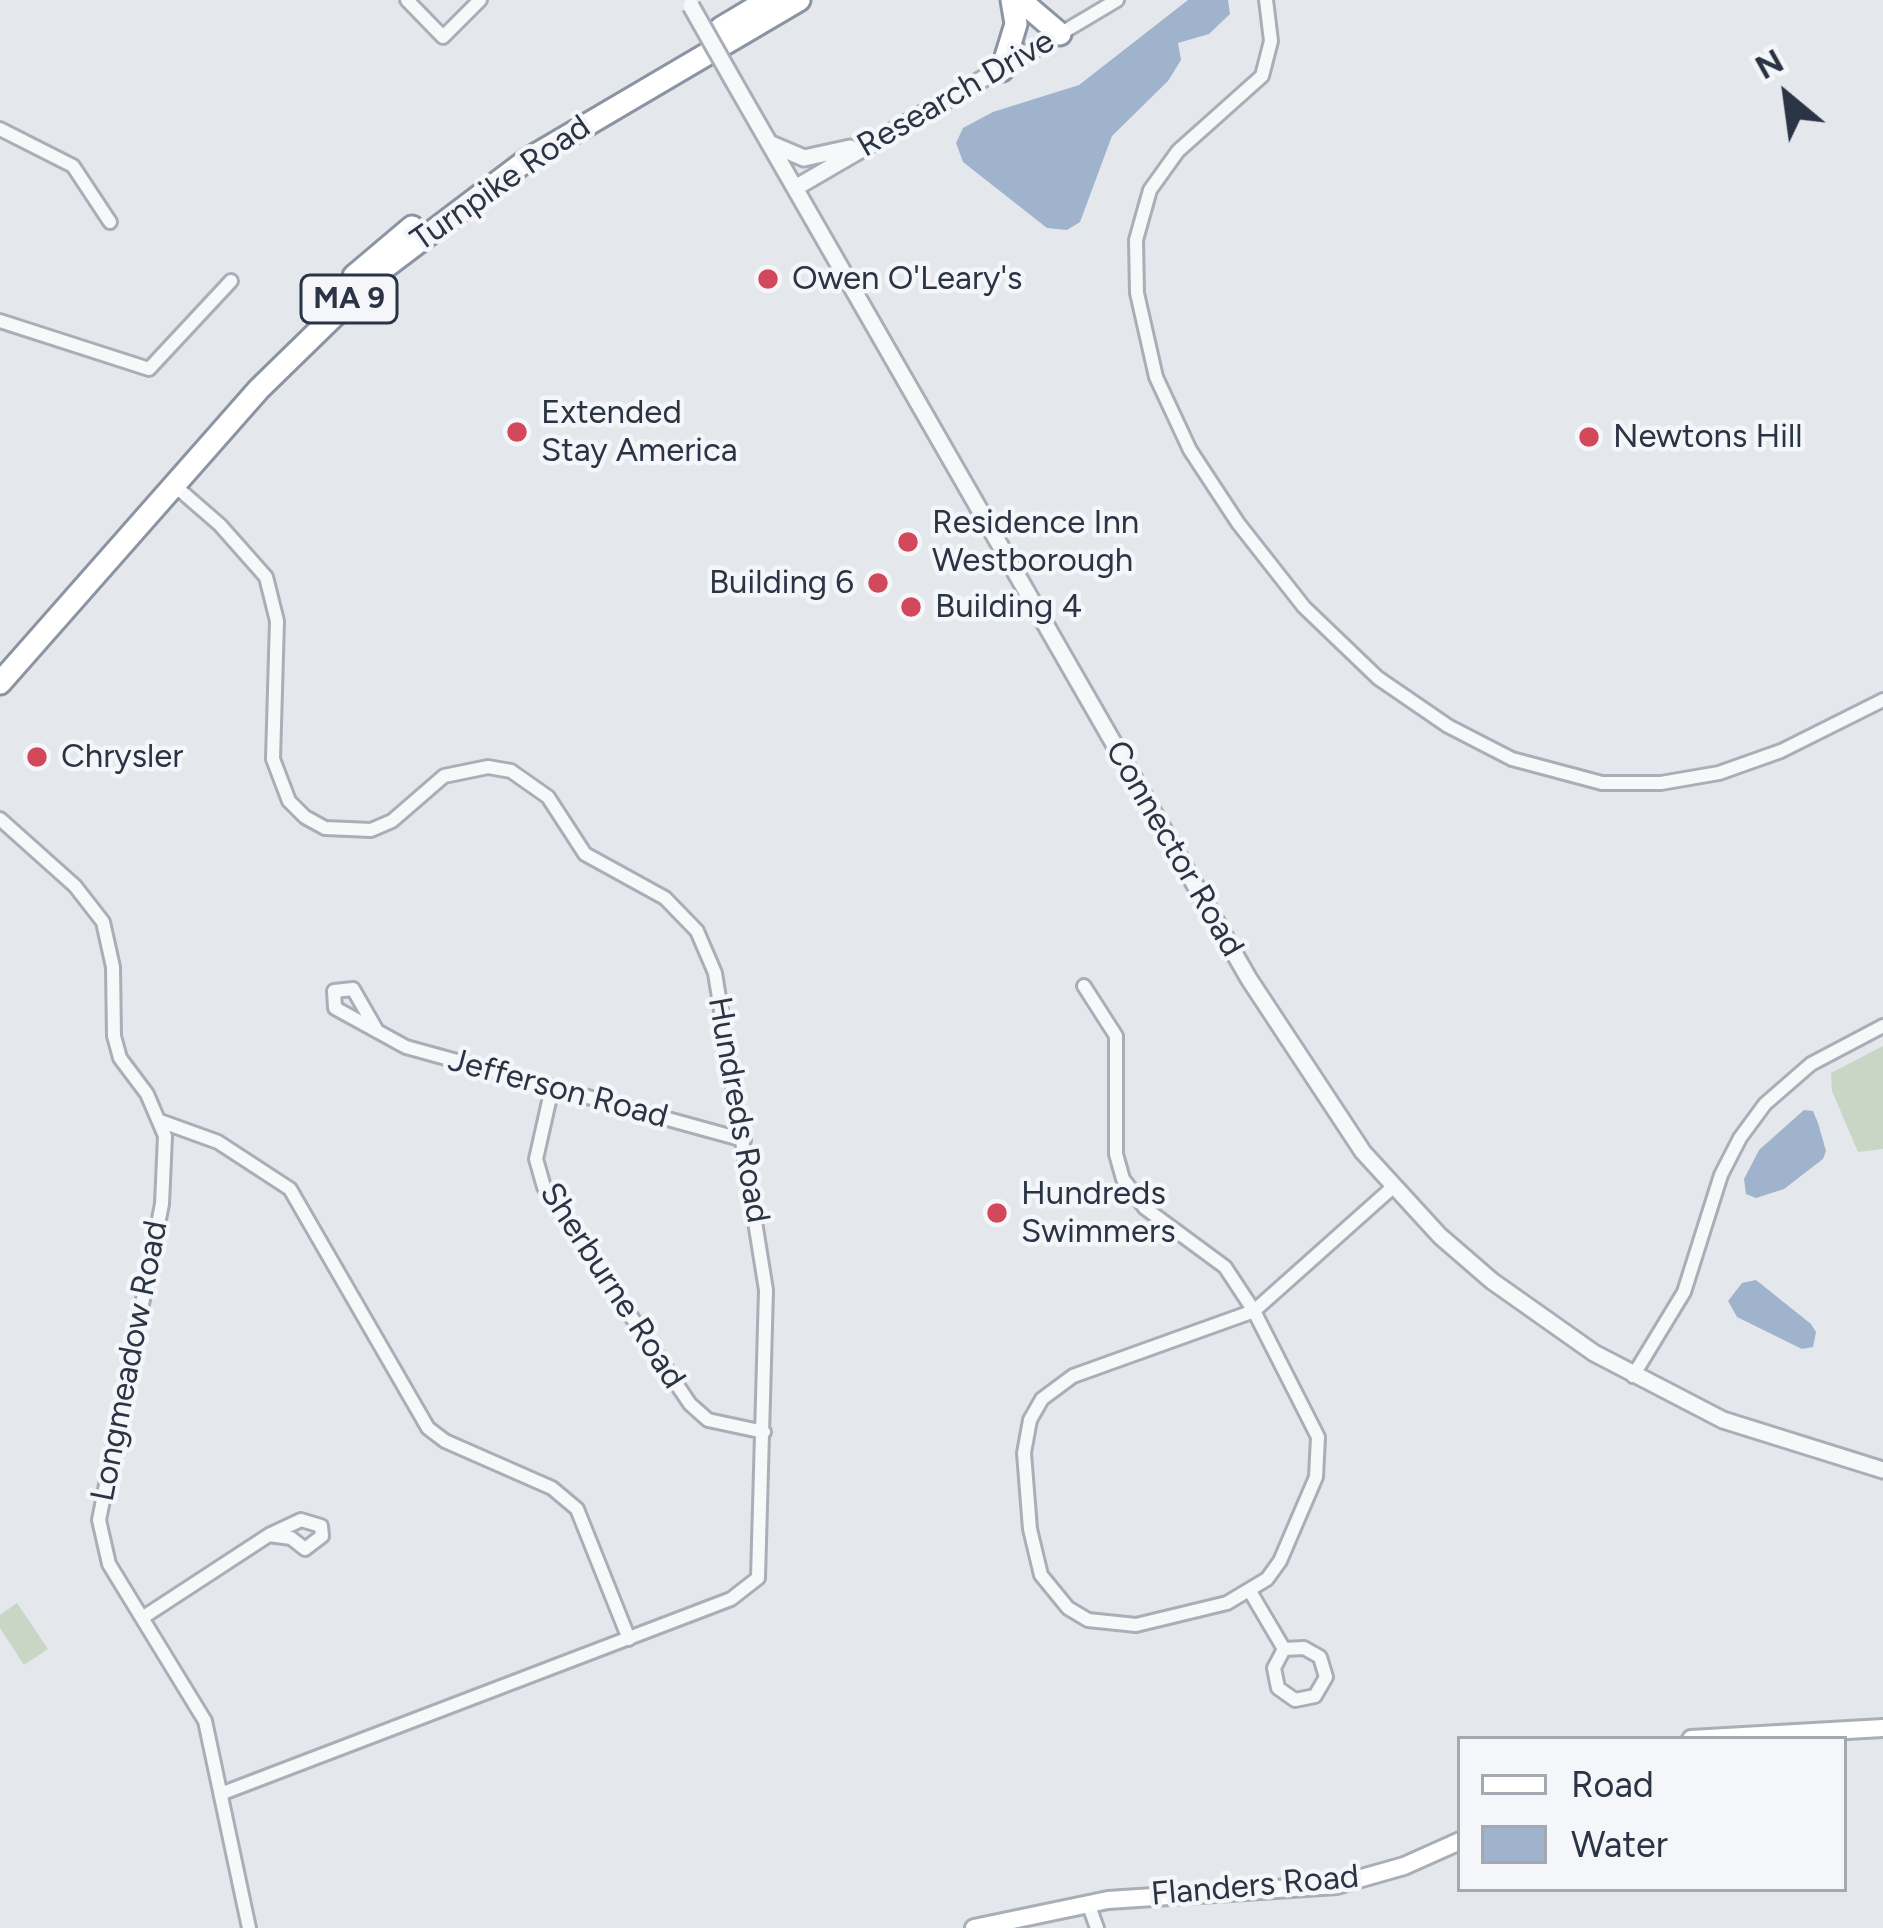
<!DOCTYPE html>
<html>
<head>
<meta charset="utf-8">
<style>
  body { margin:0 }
  #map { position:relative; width:1883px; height:1928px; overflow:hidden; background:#e4e7ec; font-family:Figtree,sans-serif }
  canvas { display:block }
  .legend { position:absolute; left:1457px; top:1736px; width:390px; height:156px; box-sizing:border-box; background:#f4f6f9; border:3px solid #a4a8b1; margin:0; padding:15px 21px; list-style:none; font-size:36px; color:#2b3445 }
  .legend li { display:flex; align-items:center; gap:24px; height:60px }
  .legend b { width:60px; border:3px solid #a4a8b1 }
  .north { position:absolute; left:1727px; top:36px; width:120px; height:120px; -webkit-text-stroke:9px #f4f6f9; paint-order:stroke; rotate:331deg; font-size:33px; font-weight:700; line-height:48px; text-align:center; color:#2b3445 }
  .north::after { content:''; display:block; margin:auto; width:42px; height:54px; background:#2b3445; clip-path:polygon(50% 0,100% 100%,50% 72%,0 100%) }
</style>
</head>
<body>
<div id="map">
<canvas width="1883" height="1928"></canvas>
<ul class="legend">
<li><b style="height:15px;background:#fff"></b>Road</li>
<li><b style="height:33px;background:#9fb4cc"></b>Water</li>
</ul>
<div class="north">N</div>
</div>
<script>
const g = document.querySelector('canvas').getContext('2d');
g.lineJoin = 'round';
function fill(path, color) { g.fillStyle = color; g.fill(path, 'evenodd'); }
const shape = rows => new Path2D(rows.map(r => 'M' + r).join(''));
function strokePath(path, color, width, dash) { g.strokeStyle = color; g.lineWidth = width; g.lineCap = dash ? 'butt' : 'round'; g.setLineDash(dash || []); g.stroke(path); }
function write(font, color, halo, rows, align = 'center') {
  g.font = font + ' Figtree,sans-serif'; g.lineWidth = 9; g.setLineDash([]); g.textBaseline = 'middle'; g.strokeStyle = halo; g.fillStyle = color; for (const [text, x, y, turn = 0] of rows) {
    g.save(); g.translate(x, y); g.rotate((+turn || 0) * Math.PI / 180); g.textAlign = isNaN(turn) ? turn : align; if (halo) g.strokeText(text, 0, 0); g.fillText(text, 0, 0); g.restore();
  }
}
const green = shape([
  [1883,1046,1883,1149,1858,1152,1832,1091,1831,1073],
  [17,1603,48,1649,24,1665,0,1628,0,1615]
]);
const water = shape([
  [1188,0,1228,0,1230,14,1209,34,1178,43,1181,60,1168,81,1112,136,1080,222,1067,230,1047,228,963,162,956,143,963,128,993,112,1079,85],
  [1804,1110,1813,1111,1818,1123,1826,1151,1823,1159,1784,1189,1756,1198,1746,1194,1744,1179,1759,1150],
  [1756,1280,1811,1324,1816,1332,1813,1347,1802,1349,1737,1317,1728,1301,1742,1283]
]);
const minor = shape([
  [407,0,443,37,480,0],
  [1266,0,1271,41,1262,76,1178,151,1150,190,1136,240,1137,293,1156,377,1190,450,1238,523,1304,607,1378,678,1448,726,1512,759,1602,783,1661,783,1719,773,1781,751,1883,700],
  [1060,34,1117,0],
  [0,129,73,166,110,222],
  [0,321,149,369,231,281],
  [174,485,220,525,266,577,277,621,273,759,289,801,305,817,325,828,371,830,392,821,444,776,488,767,511,771,548,797,585,854,665,898,697,931,715,973,766,1290,758,1578,731,1599,223,1793],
  [0,819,75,886,103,922,113,967,114,1036,120,1058,147,1094,165,1136,162,1204,99,1520,109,1564,205,1721,249,1928],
  [1084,986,1116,1036,1116,1154,1123,1179,1145,1208,1225,1267,1254,1311,1073,1376,1042,1399,1030,1420,1024,1453,1030,1529,1041,1575,1068,1608,1088,1620,1136,1625,1227,1603,1267,1579,1280,1561,1316,1477,1318,1437,1254,1311,1393,1187],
  [376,1029,353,989,334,991,335,1008,406,1047,744,1140],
  [552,1088,536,1159,544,1187,690,1404,708,1420,764,1432],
  [160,1121,218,1142,290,1189,428,1428,445,1441,552,1488,577,1509,629,1639],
  [1633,1376,1684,1292,1721,1175,1740,1138,1765,1104,1811,1064,1883,1026],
  [1251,1593,1284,1649,1274,1668,1278,1688,1295,1700,1315,1696,1326,1677,1320,1657,1304,1648,1284,1649],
  [142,1618,269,1535,291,1538,305,1549,322,1536,321,1526,301,1520,269,1535],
  [1088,1903,1097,1928]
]);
const tertiary = shape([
  [734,82,1249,979,1363,1152,1440,1236,1492,1281,1594,1353,1723,1420,1883,1470],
  [771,144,804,158,850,148],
  [795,188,1060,34]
]);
const secondary = shape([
  [1691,1739,1883,1728],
  [974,1928,1108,1900,1337,1885,1404,1866,1460,1841]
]);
const trunk = shape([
  [1020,0,1060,34],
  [721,28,768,0],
  [1002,70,1016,24,1012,0],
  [354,276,412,227],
  [0,683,259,389,379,272,527,160,799,0]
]);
const tertiaryBridge = shape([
  [691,6,734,82]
]);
const markers = [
  [768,279,12,"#d1495b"],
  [517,432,12,"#d1495b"],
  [1589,437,12,"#d1495b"],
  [908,542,12,"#d1495b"],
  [878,583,12,"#d1495b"],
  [911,607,12,"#d1495b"],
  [37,757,12,"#d1495b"],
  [997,1213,12,"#d1495b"]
];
const shields = [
  [349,299,96]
];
const shieldNames = [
  ["MA 9",349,299]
];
const streetNames = [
  ["Research Drive",956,94,-30],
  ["Turnpike Road",501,184,-35],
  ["Connector Road",1174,849,60],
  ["Jefferson Road",558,1089,15],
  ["Hundreds Road",738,1110,80],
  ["Sherburne Road",612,1286,57],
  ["Longmeadow Road",130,1361,-79],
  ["Flanders Road",1255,1886,-5]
];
const poiNames = [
  ["Owen O'Leary's",792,279],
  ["Extended",541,413],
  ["Stay America",541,451],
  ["Newtons Hill",1613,437],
  ["Residence Inn",932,523],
  ["Westborough",932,561],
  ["Building 6",854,583,"right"],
  ["Building 4",935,607],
  ["Chrysler",61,757],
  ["Hundreds",1021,1194],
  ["Swimmers",1021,1232]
];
fill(green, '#c9d6c5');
fill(water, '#9fb4cc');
strokePath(minor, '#a9aeb7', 18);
strokePath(tertiary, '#a9aeb7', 21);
strokePath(secondary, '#a9aeb7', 22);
strokePath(trunk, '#8b94a3', 27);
strokePath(minor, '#f7f8fa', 12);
strokePath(tertiary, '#f7f8fa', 15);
strokePath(secondary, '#fff', 16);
strokePath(trunk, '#fff', 21);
strokePath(tertiaryBridge, '#a9aeb7', 21, []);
strokePath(tertiaryBridge, '#f7f8fa', 15);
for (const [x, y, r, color] of markers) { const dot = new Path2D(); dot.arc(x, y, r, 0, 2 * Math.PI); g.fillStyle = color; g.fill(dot); strokePath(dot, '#f4f6f9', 4.5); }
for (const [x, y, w] of shields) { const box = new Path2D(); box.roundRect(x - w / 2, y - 24, w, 48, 9); g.fillStyle = '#f4f6f9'; g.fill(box); strokePath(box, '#2b3445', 3); }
write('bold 30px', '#2b3445', null, shieldNames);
write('33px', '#2b3445', '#f4f6f9', streetNames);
write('33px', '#2b3445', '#f4f6f9', poiNames, 'left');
</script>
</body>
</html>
